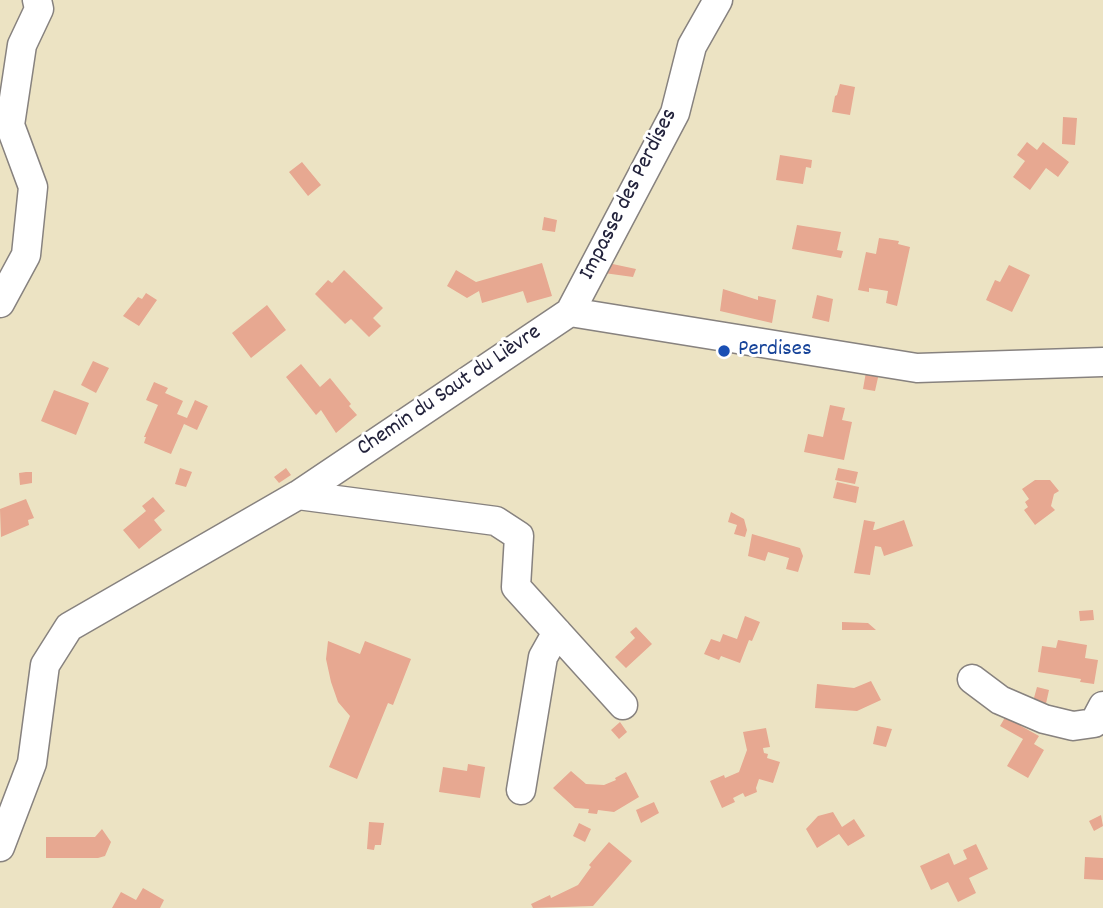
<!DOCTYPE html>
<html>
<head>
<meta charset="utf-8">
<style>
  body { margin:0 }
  canvas { display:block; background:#ece3c3 }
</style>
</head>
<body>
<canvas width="1103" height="908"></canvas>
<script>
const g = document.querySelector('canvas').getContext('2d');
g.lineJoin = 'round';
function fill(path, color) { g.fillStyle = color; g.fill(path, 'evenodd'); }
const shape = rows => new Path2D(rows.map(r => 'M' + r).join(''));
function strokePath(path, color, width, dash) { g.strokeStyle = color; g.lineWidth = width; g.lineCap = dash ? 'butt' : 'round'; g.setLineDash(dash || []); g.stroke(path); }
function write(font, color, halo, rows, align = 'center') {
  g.font = font + ' Dekko,sans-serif'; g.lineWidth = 6; g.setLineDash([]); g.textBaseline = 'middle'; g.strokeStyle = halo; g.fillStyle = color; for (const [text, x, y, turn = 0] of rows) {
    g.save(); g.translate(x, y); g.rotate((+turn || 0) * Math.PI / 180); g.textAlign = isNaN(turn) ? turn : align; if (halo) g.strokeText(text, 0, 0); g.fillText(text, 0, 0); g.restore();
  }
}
const building = shape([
  [840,84,855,87,850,115,832,112,835,96,837,95],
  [1063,117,1077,118,1075,145,1062,144],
  [1027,142,1037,150,1043,142,1069,162,1058,177,1046,168,1030,190,1013,177,1025,161,1017,155],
  [780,155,812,160,811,168,806,167,803,184,776,180],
  [302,162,321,185,308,196,289,172],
  [544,217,557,220,555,232,542,230],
  [797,225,841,232,837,250,843,251,841,258,792,249],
  [879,238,899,241,898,244,910,247,897,306,886,303,888,291,869,288,869,292,858,290,866,252,876,254],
  [542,263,552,296,527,303,523,291,482,303,479,291,467,298,447,286,456,270,476,282],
  [608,263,636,269,633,277,604,273],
  [1009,265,1030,275,1012,312,986,300,995,280,1000,282],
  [344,270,383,308,373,318,381,326,369,337,351,319,345,324,315,294,328,280,332,283],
  [723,289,758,300,758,296,776,300,772,323,720,311],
  [146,293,157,300,139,326,123,316,138,297,142,299],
  [817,295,833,299,829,322,812,318],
  [267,305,286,330,251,358,232,333],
  [93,361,109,368,96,393,81,385],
  [301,364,320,387,330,378,351,404,349,406,357,415,336,433,321,410,316,415,286,377],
  [866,372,879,373,875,391,863,389],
  [154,382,168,388,165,393,183,401,177,414,187,418,195,400,208,406,197,430,184,424,171,454,144,443,146,437,144,437,158,405,146,400],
  [54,390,89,403,76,435,41,421],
  [830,405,845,408,842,420,852,422,844,460,804,452,808,434,823,437],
  [180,468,192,472,186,487,175,484],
  [286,468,291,475,279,483,274,477],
  [838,468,858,472,855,484,835,480],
  [26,472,32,472,32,483,20,485,19,473],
  [1035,480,1050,480,1059,491,1054,494,1051,506,1055,510,1035,525,1024,510,1028,507,1025,502,1029,499,1022,489],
  [837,482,859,487,856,503,833,498],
  [153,497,165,511,154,520,162,530,139,549,123,530,146,511,142,506],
  [26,499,34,518,28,520,29,525,1,537,0,509],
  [731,512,744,519,747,530,745,537,734,534,737,525,728,522],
  [864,520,875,522,873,530,875,530,904,520,913,546,884,556,881,547,875,546,870,575,854,573],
  [752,534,800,548,803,556,798,572,786,569,789,558,768,552,765,561,748,556],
  [1093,610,1094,620,1080,621,1079,611],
  [745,616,760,622,752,641,749,640,740,663,721,656,719,660,704,654,711,639,720,642,723,634,737,639],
  [842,622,868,623,876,630,842,630],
  [636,627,652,644,626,668,615,657,635,638,630,632],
  [1058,640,1087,645,1085,658,1098,660,1094,684,1080,682,1081,679,1038,672,1042,646,1056,648],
  [328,641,360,654,365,641,411,659,393,705,388,703,357,779,329,767,350,716,338,702,331,682,326,659],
  [871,681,881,700,857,711,815,708,817,684,854,688],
  [1037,687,1049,690,1045,708,1032,705],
  [1010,709,1025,718,1021,726,1039,736,1034,744,1044,750,1028,778,1007,766,1023,739,1000,726],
  [620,722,627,732,619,739,611,730],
  [877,726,892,729,886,747,873,744],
  [766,728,770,747,763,748,764,753,768,754,767,758,780,762,773,783,759,779,756,788,757,792,745,797,743,793,733,798,735,802,722,808,710,781,724,775,725,778,739,772,747,750,743,732],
  [468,764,485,767,480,798,439,792,443,767,467,771],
  [571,771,586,784,604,785,616,780,615,778,626,772,639,797,614,812,598,810,597,814,588,813,589,809,575,808,553,788],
  [654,802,659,813,641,823,636,810],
  [833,812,842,827,854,819,865,836,848,846,839,834,817,848,806,829,818,816],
  [1101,815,1103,826,1094,831,1089,821],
  [369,822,384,823,381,845,375,845,374,850,367,849],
  [579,823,591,829,585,842,573,836],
  [102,829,111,842,105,856,98,858,46,858,46,837,95,837],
  [609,842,632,861,593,906,533,908,531,904,550,895,551,898,578,885,591,867,589,865],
  [976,844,988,869,969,878,976,893,958,902,948,882,931,890,920,866,949,853,954,865,967,859,963,850],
  [1085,857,1103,858,1103,880,1084,879],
  [143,888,164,900,160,908,112,908,121,892,136,900]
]);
const minor = shape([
  [0,303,26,255,33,187,10,125,22,45,39,9,37,0],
  [570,312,675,113,692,46,718,0],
  [298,495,496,521,519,536,516,587,623,705],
  [972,679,1000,700,1044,719,1073,726,1094,723,1103,706],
  [521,790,543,657,557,632],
  [0,847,32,763,45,665,69,627,298,495,570,312,917,368,1103,362]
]);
const markers = [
  [724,351,7,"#1a4fb4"]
];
const streetNames = [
  ["Impasse des Perdises",630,195,-63],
  ["Chemin du Saut du Lièvre",450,392,-34]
];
const transitNames = [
  ["Perdises",738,351]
];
fill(building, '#e7a891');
strokePath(minor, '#87827f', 31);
strokePath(minor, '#fff', 28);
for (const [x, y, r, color] of markers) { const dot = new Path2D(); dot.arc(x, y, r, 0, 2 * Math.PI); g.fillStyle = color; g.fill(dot); strokePath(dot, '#fff', 2.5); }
write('23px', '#22223b', '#fff', streetNames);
write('23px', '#164399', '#fff', transitNames, 'left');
</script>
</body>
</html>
